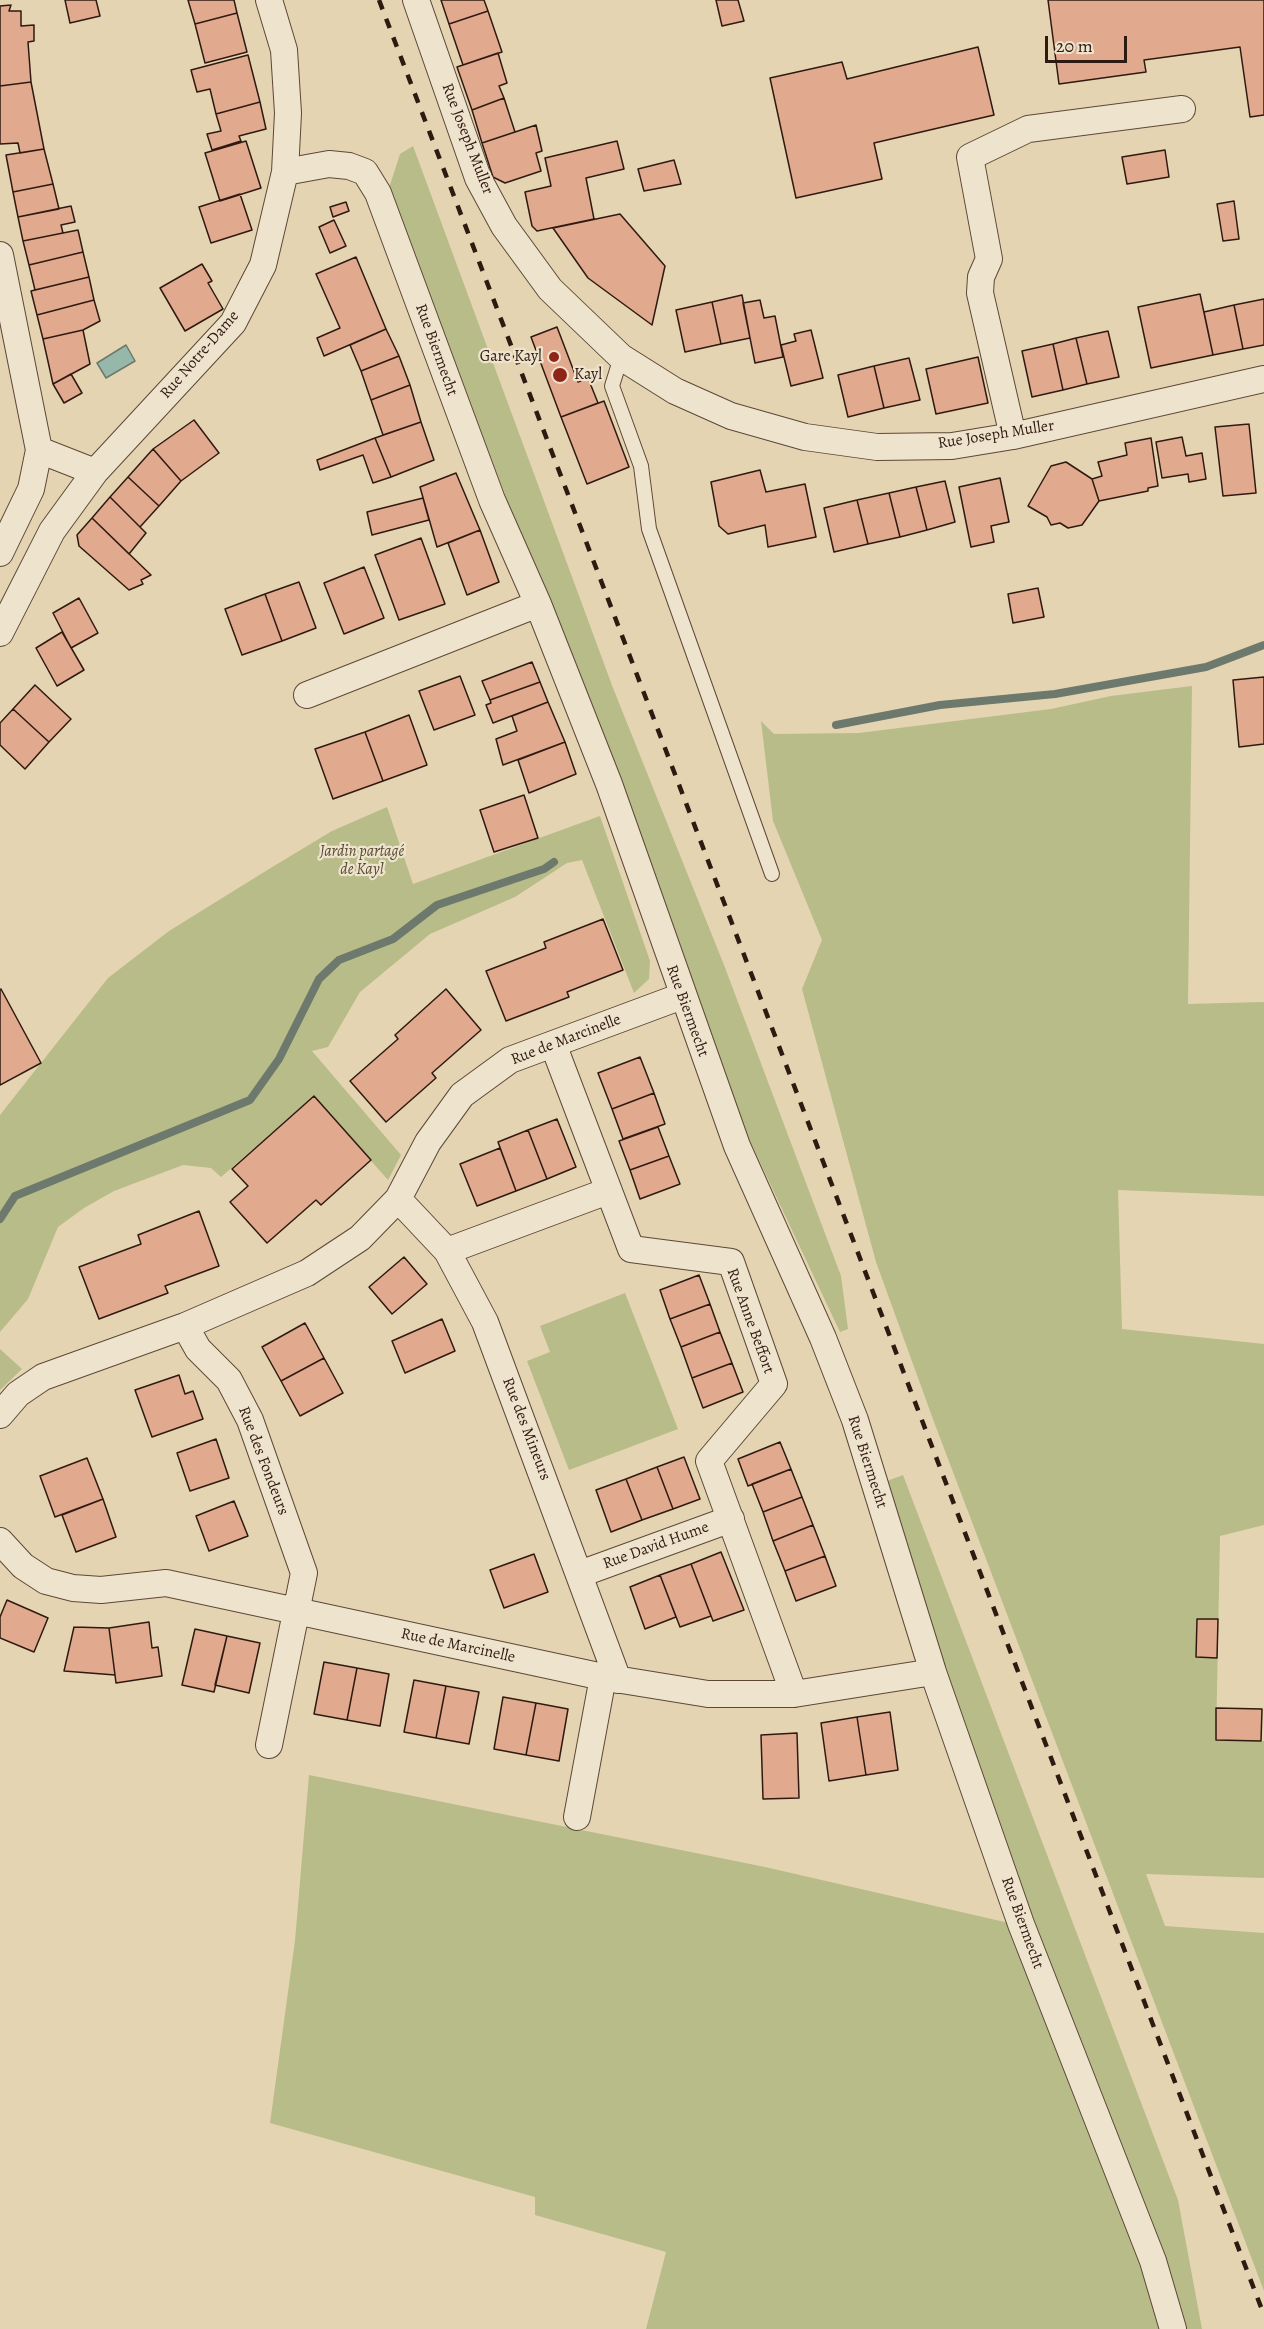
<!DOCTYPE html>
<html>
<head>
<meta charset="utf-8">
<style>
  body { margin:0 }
  #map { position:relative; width:1264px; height:2329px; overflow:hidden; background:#e5d4b1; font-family:Alegreya,serif }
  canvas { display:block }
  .scale { position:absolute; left:1045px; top:36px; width:82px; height:27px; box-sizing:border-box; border:3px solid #2f1a11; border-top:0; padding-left:8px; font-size:18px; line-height:21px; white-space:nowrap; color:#2f1a11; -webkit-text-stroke:4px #eee3cc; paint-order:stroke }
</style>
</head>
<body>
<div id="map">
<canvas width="1264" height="2329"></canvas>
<div class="scale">20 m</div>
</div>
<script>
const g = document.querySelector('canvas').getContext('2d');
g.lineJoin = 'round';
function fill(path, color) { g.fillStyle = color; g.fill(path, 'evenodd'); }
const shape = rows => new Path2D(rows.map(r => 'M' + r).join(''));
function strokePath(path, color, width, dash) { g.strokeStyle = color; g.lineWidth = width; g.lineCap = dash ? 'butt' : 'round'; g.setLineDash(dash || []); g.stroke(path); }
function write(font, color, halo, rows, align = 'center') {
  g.font = font + ' Alegreya,serif'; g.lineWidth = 4.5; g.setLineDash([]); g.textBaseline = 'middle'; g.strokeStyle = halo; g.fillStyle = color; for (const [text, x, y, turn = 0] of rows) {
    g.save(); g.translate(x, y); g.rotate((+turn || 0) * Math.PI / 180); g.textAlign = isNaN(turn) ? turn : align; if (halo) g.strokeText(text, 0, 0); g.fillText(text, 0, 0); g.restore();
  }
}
const green = shape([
  [413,146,613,688,724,965,841,1276,848,1329,840,1332,749,1139,586,689,569,662,546,603,389,188,400,154],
  [1192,686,1188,1004,1264,1002,1264,1196,1118,1190,1122,1329,1264,1344,1264,1525,1220,1536,1216,1740,1264,1741,1264,1878,1146,1874,1165,1926,1264,1933,1264,2291,934,1422,876,1262,802,989,822,940,773,821,761,721,774,734,859,733,1051,709,1111,696],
  [387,807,413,884,600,816,650,961,649,979,634,993,582,860,567,863,515,897,430,934,360,992,328,1047,312,1051,401,1155,388,1180,314,1096,221,1177,211,1168,183,1165,114,1191,84,1208,58,1227,28,1299,0,1332,0,1115,108,978,169,931,269,869,332,831],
  [625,1293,678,1429,569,1470,527,1361,550,1352,540,1326],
  [0,1349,22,1369,0,1390],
  [903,1475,1178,2200,1202,2329,1173,2329,1021,1924,887,1481],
  [309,1775,765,1867,1009,1923,1168,2329,646,2329,666,2252,535,2215,535,2197,270,2123,295,1941]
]);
const water = shape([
  [126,345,135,361,106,378,97,363,126,345]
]);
const stream = shape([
  [836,725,940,705,1055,694,1206,667,1264,645],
  [0,1219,15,1196,250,1100,279,1059,319,979,339,960,393,939,437,905,544,869,554,862]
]);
const building = shape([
  [65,0,96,0,100,16,70,23,65,0],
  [188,0,234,0,237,13,195,24,188,0],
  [441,0,484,0,488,11,449,24,441,0],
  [716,0,738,0,744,21,722,26,716,0],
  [1048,0,1264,0,1264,115,1250,117,1240,47,1144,60,1146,72,1059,84,1048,0],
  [11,5,9,11,21,11,21,26,34,25,34,41,28,42,31,82,0,86,0,6,11,5],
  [488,11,502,52,463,65,449,24,488,11],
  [237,13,247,52,205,63,195,24,237,13],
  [978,47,994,115,874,143,882,179,796,198,770,78,842,62,847,79,978,47],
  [498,53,507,83,499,86,504,98,472,110,457,67,498,53],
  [248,55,260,102,216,114,210,89,197,92,191,70,248,55],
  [31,82,44,149,20,153,18,143,0,144,0,86,31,82],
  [504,98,515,132,482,143,472,110,504,98],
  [260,102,266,129,239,136,241,141,212,150,207,134,221,131,216,114,260,102],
  [536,125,542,151,536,153,541,171,505,183,493,177,482,143,536,125],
  [246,141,261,188,220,201,205,153,246,141],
  [617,141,624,169,586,178,594,219,537,231,532,226,525,192,551,186,545,158,617,141],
  [44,149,53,184,13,192,6,155,44,149],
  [1165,150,1169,177,1127,184,1122,157,1165,150],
  [674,160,681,184,644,191,638,169,674,160],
  [53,184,59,209,18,217,13,192,53,184],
  [240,194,252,230,211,243,199,207,240,194],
  [1234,201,1239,239,1223,241,1217,204,1234,201],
  [346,202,349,211,333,217,330,207,346,202],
  [71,206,75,222,61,225,63,233,23,241,18,217,71,206],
  [620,214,665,266,652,325,588,278,553,228,620,214],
  [334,220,346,246,330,253,319,227,334,220],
  [78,230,83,252,29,265,23,241,78,230],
  [83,252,89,277,35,290,29,265,83,252],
  [356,257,386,329,324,356,317,338,340,328,316,274,356,257],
  [202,264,212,281,208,283,223,309,185,331,160,288,202,264],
  [89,277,94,300,37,315,31,291,89,277],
  [1200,294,1213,355,1151,368,1138,307,1200,294],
  [742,295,750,338,721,344,712,302,742,295],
  [1264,299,1264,345,1243,349,1234,305,1264,299],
  [94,300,100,321,83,330,43,339,37,315,94,300],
  [760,300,764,318,775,316,783,357,755,363,743,303,760,300],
  [712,302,721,344,685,352,676,310,712,302],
  [1234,305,1243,349,1213,355,1204,312,1234,305],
  [557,327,578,382,588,378,598,403,561,417,531,337,557,327],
  [386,329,399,356,361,371,350,345,386,329],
  [83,330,90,364,53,384,43,339,83,330],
  [811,330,823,378,791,386,781,345,796,341,794,334,811,330],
  [1108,331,1119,377,1087,384,1076,338,1108,331],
  [1076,338,1087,384,1063,390,1053,344,1076,338],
  [1053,344,1063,390,1032,397,1022,351,1053,344],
  [399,356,410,385,371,400,361,371,399,356],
  [978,357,988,403,936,414,926,369,978,357],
  [909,358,920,400,884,408,874,366,909,358],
  [874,366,884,408,848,417,838,375,874,366],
  [71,374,82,393,64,403,53,384,71,374],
  [410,385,421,422,383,435,371,400,410,385],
  [604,401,629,467,587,484,561,417,604,401],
  [194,420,219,453,181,481,153,449,194,420],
  [421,422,434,460,391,477,375,438,421,422],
  [1249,424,1256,493,1223,496,1215,427,1249,424],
  [1182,437,1186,456,1202,453,1206,479,1189,482,1188,474,1162,478,1156,442,1182,437],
  [375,438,391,477,373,483,363,455,320,470,317,460,375,438],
  [1151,438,1158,486,1148,488,1148,491,1099,501,1092,479,1102,476,1098,462,1127,455,1125,443,1151,438],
  [153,449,181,481,159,506,128,477,153,449],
  [1066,462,1092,479,1099,501,1082,525,1068,528,1060,523,1051,525,1047,517,1028,506,1051,466,1066,462],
  [760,470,766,492,805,484,816,537,768,547,765,525,728,534,719,526,711,482,760,470],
  [456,473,480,530,437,547,420,487,456,473],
  [128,477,159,506,140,527,110,497,128,477],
  [1000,478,1009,522,991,526,994,542,971,547,959,487,1000,478],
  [945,481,955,522,927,530,916,487,945,481],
  [916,487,927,530,900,537,889,493,916,487],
  [889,493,900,537,868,544,857,500,889,493],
  [110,497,146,533,129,554,92,518,110,497],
  [423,498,429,520,372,535,367,512,423,498],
  [857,500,868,544,834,552,824,508,857,500],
  [92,518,151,575,141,580,143,584,129,590,79,546,77,535,92,518],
  [480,530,499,582,467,595,448,543,480,530],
  [421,538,445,604,399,620,375,555,421,538],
  [364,567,384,618,344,634,324,583,364,567],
  [299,582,316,628,282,641,265,594,299,582],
  [1038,588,1044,617,1013,623,1008,594,1038,588],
  [265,594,282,641,242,655,225,609,265,594],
  [79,598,98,633,71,648,53,613,79,598],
  [62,632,84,670,57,686,36,648,62,632],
  [532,662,540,682,490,700,482,681,532,662],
  [460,676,475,715,434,730,419,691,460,676],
  [1264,677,1264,744,1239,747,1233,680,1264,677],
  [540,682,548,702,493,723,486,705,491,703,490,700,540,682],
  [35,685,71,719,49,742,13,709,35,685],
  [548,702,565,742,503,765,496,739,517,731,512,716,548,702],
  [13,709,49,742,25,769,0,745,0,723,13,709],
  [409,715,427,765,383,781,365,732,409,715],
  [365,732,383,781,333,799,315,749,365,732],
  [565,742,576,774,529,793,518,760,565,742],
  [524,795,538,838,494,852,480,810,524,795],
  [603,919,623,970,567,992,569,997,506,1021,486,971,546,948,544,942,603,919],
  [1,989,41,1063,0,1085,0,990,1,989],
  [446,989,481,1030,432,1073,436,1078,386,1122,350,1081,398,1039,395,1035,446,989],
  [640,1057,654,1093,612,1109,598,1073,640,1057],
  [654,1093,665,1124,623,1139,612,1109,654,1093],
  [314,1096,371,1160,321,1205,316,1200,267,1243,230,1202,248,1186,232,1169,314,1096],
  [557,1119,576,1167,547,1179,528,1130,557,1119],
  [658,1127,669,1156,630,1170,619,1141,658,1127],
  [528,1130,547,1179,516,1191,498,1142,528,1130],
  [500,1148,516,1191,477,1206,460,1164,500,1148],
  [669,1156,680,1184,640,1199,630,1170,669,1156],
  [199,1211,219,1266,165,1286,168,1293,99,1319,79,1267,141,1244,138,1235,199,1211],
  [404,1257,427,1284,392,1314,369,1287,404,1257],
  [699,1275,710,1304,670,1319,660,1290,699,1275],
  [710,1304,720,1332,681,1347,670,1319,710,1304],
  [442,1319,455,1351,405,1373,392,1341,442,1319],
  [305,1323,324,1358,281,1381,262,1347,305,1323],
  [720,1332,732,1363,692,1378,681,1347,720,1332],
  [324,1358,343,1393,300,1416,281,1381,324,1358],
  [732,1363,743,1392,703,1408,692,1378,732,1363],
  [179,1375,185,1394,193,1391,203,1419,152,1437,135,1390,179,1375],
  [216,1439,229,1478,190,1491,177,1453,216,1439],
  [780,1442,791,1469,748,1486,738,1459,780,1442],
  [684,1457,700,1499,673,1509,657,1467,684,1457],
  [87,1458,103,1499,55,1517,40,1476,87,1458],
  [657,1467,673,1509,642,1520,626,1479,657,1467],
  [791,1469,802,1497,763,1512,752,1484,791,1469],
  [626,1479,642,1520,611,1532,596,1490,626,1479],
  [802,1497,813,1525,773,1541,763,1512,802,1497],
  [103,1499,116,1537,76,1552,62,1515,103,1499],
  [234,1501,248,1536,209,1551,196,1516,234,1501],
  [813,1525,825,1556,785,1571,773,1541,813,1525],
  [721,1552,744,1610,713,1621,691,1564,721,1552],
  [534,1554,548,1592,504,1608,490,1570,534,1554],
  [825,1556,836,1586,796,1601,785,1571,825,1556],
  [691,1564,711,1616,680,1627,660,1575,691,1564],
  [660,1575,676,1617,645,1629,630,1587,660,1575],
  [7,1600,48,1618,34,1652,0,1638,0,1617,7,1600],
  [1197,1619,1218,1619,1217,1658,1196,1657,1197,1619],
  [149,1622,152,1648,158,1647,162,1676,116,1683,109,1628,149,1622],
  [74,1627,109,1628,115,1675,64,1671,74,1627],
  [195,1629,227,1636,214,1692,182,1685,195,1629],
  [227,1636,260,1643,249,1693,215,1685,227,1636],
  [324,1662,357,1668,347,1720,314,1714,324,1662],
  [357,1668,389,1674,380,1726,347,1720,357,1668],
  [414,1680,446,1686,436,1738,404,1732,414,1680],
  [446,1686,479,1692,469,1744,436,1738,446,1686],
  [503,1697,536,1703,526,1755,494,1749,503,1697],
  [536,1703,568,1709,559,1761,526,1755,536,1703],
  [1216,1708,1262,1709,1261,1741,1216,1740,1216,1708],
  [890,1712,898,1770,866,1775,857,1717,890,1712],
  [857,1717,866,1775,829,1781,821,1723,857,1717],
  [797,1733,799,1798,763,1799,761,1735,797,1733]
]);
const lane = shape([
  [621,357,612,386,641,466,649,529,772,874]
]);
const street = shape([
  [416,0,478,178,504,226,550,289,621,357,675,391,731,416,805,437,877,447,952,446,1013,436,1264,379],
  [285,172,329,164,349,166,365,172,378,193,492,500,538,604,609,784,737,1146,823,1338,855,1420,933,1672,1021,1924,1153,2261,1173,2329],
  [0,255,39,450,31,489,0,553],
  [1013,436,980,293,981,277,989,259,970,157,1028,129,1182,109],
  [39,450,95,472],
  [0,633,52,531,95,472,233,323,263,265,285,172,288,113,284,50,269,0],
  [307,695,538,604],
  [553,1044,631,1249,731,1262,774,1384,709,1461,794,1694],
  [398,1199,447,1251,485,1322,618,1680],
  [447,1251,608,1191],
  [185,1326,198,1349,229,1380,250,1420,304,1573,269,1745],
  [0,1415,18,1394,43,1377,185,1326,307,1273,360,1238,398,1199,428,1142,462,1095,510,1060,682,996],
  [0,1541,23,1566,46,1581,73,1588,101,1590,166,1583,603,1677,708,1694,794,1694,933,1672],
  [580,1574,731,1519],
  [577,1817,603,1677]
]);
const rail = shape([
  [379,0,1264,2315]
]);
const markers = [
  [554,357,6,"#8f2418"],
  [560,375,8,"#8f2418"]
];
const streetNames = [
  ["Rue Joseph Muller",467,139,69],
  ["Rue Biermecht",436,350,70],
  ["Rue Notre-Dame",200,355,-49],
  ["Rue Joseph Muller",996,435,-9],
  ["Rue Biermecht",687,1011,70],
  ["Rue de Marcinelle",566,1040,-21],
  ["Rue Anne Beffort",750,1321,70],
  ["Rue des Mineurs",526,1429,69],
  ["Rue des Fondeurs",263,1461,69],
  ["Rue Biermecht",867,1462,72],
  ["Rue David Hume",656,1546,-20],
  ["Rue de Marcinelle",458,1646,12],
  ["Rue Biermecht",1022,1923,70]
];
const poiNames = [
  ["Gare Kayl",542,357],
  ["Kayl",574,375,"left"]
];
const parkNames = [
  ["Jardin partagé",362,852],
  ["de Kayl",362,870]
];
fill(green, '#b7bc89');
fill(water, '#96b8ab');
strokePath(water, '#6d796d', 1.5);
strokePath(stream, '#6d796d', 8);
fill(building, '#e1a98e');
strokePath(building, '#2f1a11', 1.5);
strokePath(lane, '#5c4839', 16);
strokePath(street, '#5c4839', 28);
strokePath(lane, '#eee3cc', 14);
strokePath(street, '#eee3cc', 26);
strokePath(rail, '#2f1a11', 4.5, [10, 10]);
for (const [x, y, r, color] of markers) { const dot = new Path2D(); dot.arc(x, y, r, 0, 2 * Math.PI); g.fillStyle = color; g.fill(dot); strokePath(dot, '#eee3cc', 2); }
write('16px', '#2f1a11', '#eee3cc', streetNames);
write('16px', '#2f1a11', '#eee3cc', poiNames, 'right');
write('italic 16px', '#584b35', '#eee3cc', parkNames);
</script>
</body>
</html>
